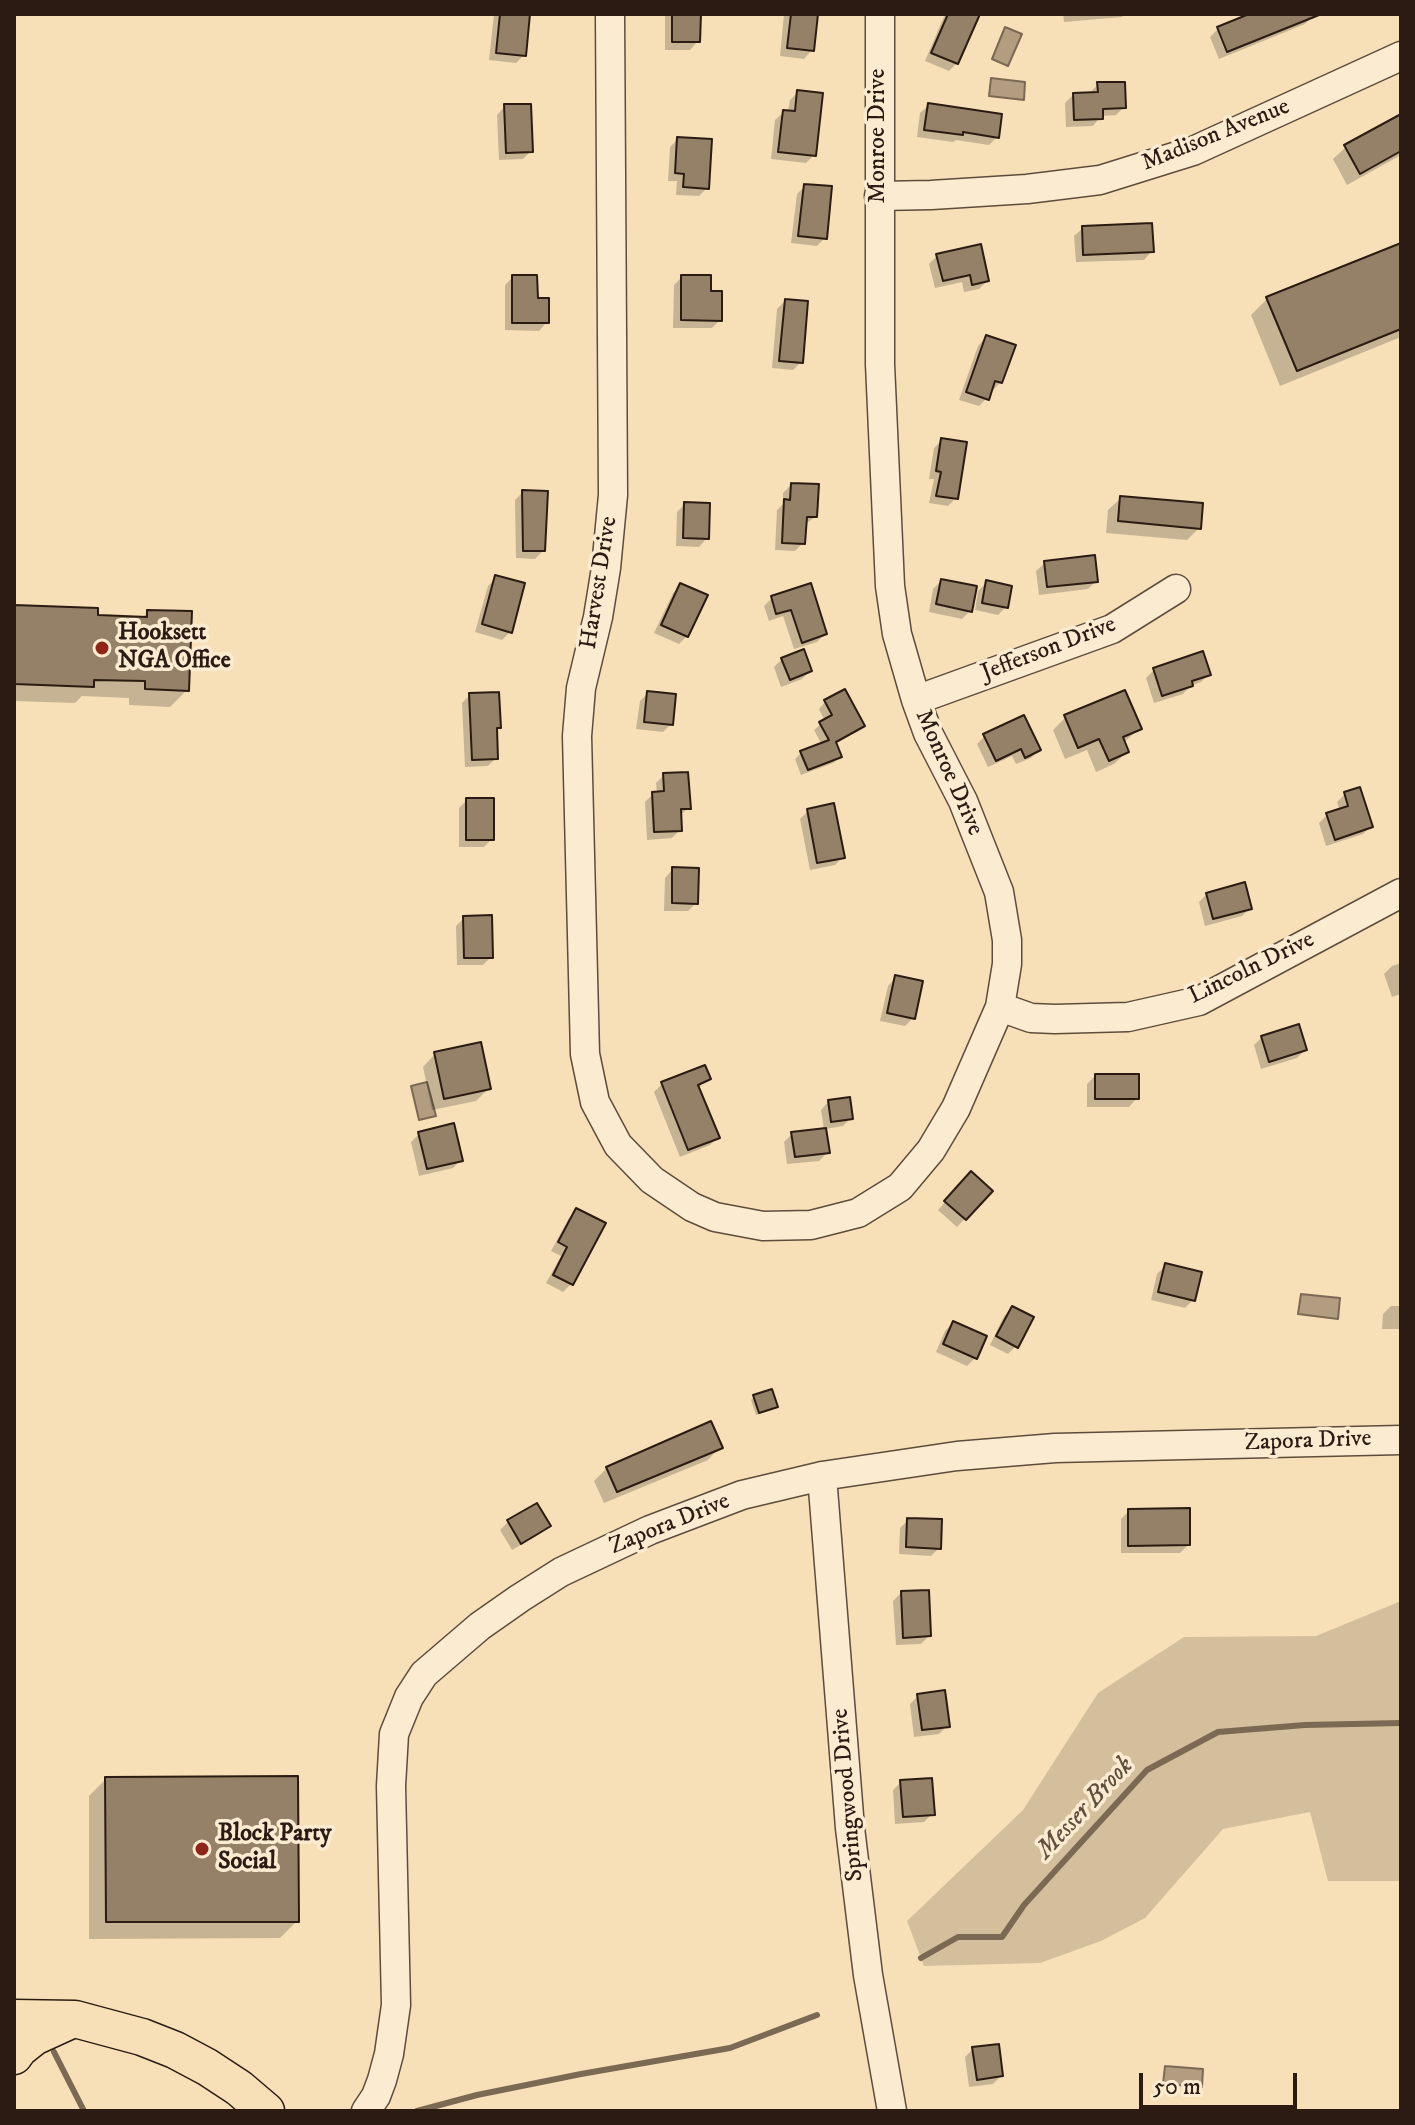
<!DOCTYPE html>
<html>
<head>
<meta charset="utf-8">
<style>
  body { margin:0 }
  #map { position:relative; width:1415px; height:2125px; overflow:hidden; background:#f7e0b8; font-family:"IM FELL DW Pica",serif }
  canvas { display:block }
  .frame { position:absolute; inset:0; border:16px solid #2b1b12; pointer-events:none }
  .scale { position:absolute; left:1139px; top:2073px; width:158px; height:36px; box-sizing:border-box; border:4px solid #2b1b12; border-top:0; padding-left:10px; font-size:24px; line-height:28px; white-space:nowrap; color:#2b1b12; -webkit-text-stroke:6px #faebd1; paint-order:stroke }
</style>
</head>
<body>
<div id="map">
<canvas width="1415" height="2125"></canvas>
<div class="frame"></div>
<div class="scale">50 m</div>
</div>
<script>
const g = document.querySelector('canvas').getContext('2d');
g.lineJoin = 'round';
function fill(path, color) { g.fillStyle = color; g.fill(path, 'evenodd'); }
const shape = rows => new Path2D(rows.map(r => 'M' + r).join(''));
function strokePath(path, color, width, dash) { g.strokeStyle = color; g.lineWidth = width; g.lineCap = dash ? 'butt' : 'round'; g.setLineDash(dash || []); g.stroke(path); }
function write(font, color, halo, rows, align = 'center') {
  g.font = font + ' "IM FELL DW Pica",serif'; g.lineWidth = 7; g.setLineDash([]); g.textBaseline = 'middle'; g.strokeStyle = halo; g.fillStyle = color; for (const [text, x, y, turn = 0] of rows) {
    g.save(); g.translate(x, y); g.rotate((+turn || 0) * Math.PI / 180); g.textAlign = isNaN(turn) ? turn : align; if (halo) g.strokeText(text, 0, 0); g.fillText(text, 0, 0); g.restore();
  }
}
const green = shape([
  [1401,1601,1401,1881,1328,1881,1310,1812,1223,1829,1145,1918,1101,1941,1040,1963,924,1966,907,1921,1023,1810,1098,1693,1184,1637,1316,1636]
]);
const water = shape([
  [1005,27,1022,34,1008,66,992,59,1005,27],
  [991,78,1025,82,1024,100,989,96,991,78],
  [427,1082,436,1116,419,1120,411,1086,427,1082],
  [1301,1294,1340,1298,1338,1319,1298,1314,1301,1294],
  [1165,2066,1203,2069,1202,2087,1163,2084,1165,2066]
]);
const shadow = shape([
  [494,14,528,14,524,55,516,63,489,60],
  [665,14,699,14,698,41,690,50,665,50],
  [784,14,816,14,812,50,804,59,780,56],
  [945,14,977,14,957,63,949,71,925,61],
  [1063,14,1124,14,1122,17,1064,22],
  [1254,14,1312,14,1313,16,1305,24,1219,59,1210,37,1218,29],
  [1098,84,1124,107,1116,115,1101,116,1093,126,1066,127,1065,103,1073,95,1090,93],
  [798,92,814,155,806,163,771,159,775,120,784,112,788,112,790,100],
  [929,105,997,137,989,145,956,140,953,142,917,137,920,113],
  [505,106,531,151,523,159,499,160,497,115],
  [1401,116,1401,155,1347,185,1333,159,1346,147],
  [678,139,707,188,699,196,676,195,677,181,668,181,670,147],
  [805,186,825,238,817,246,791,243,797,194],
  [1083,228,1152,251,1144,260,1076,262,1074,236],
  [1401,245,1401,337,1280,386,1251,315,1268,298],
  [937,256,987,281,979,289,964,292,962,282,935,288,929,264],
  [513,277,536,300,547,322,539,331,505,330,505,285],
  [682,277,709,293,720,320,712,328,673,328,674,285],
  [785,301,801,362,793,370,772,368,777,309],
  [986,337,1001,382,993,390,990,389,987,398,979,406,959,400,978,346],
  [942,440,956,498,948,506,929,503,934,479,929,479,934,448],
  [791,485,815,517,804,525,803,543,795,551,775,550,777,510,783,504,783,493],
  [523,492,543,551,535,559,516,558,515,500],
  [1121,498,1199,528,1187,540,1106,533,1108,510],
  [685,504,707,538,699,547,676,546,677,512],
  [1045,563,1096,581,1088,589,1039,595,1036,571],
  [496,578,510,632,502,640,475,632,488,586],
  [941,581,970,611,962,619,929,612,933,589],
  [987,582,1006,607,998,615,975,610,978,591],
  [681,585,687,636,679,644,654,633,673,593],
  [809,585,825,634,817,642,794,649,783,616,769,621,764,606,772,598],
  [14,607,96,617,141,619,148,612,187,690,170,707,129,705,129,698,82,696,75,703,14,701],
  [782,659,810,671,802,679,781,687,774,667],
  [1154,670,1209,674,1201,682,1190,686,1183,694,1154,703,1146,678],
  [648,693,671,724,663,732,636,729,640,701],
  [470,695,499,727,495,731,496,758,488,766,465,767,462,703],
  [825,702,863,725,856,732,835,744,840,756,833,763,801,775,795,759,801,753,822,745,814,730,825,721,819,709],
  [1066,717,1139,729,1123,743,1127,752,1114,764,1096,772,1087,750,1065,759,1053,730],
  [985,736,1039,750,1031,758,1016,764,1012,756,988,767,977,744],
  [664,775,688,808,680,816,680,830,672,838,647,840,645,802,653,794,657,794,656,783],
  [1345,794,1371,826,1363,834,1326,846,1319,823,1327,815,1340,811,1337,802],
  [467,800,492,839,484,847,459,847,459,808],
  [808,811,843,857,835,865,810,870,800,819],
  [673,869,696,903,688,911,664,911,665,878],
  [1207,894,1250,908,1242,916,1205,926,1199,902],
  [464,918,491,957,483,965,457,965,456,926],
  [1401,963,1401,994,1392,997,1384,974,1392,966],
  [896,977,913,1018,905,1026,880,1021,888,986],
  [1262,1037,1305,1050,1297,1058,1261,1069,1254,1045],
  [435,1054,489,1088,476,1101,432,1110,423,1067],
  [704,1068,708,1079,698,1088,718,1137,710,1145,680,1157,654,1092,662,1084],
  [1095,1076,1137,1098,1129,1107,1087,1107,1087,1084],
  [829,1101,851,1118,843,1126,825,1129,828,1152,819,1161,787,1164,784,1142,792,1134,824,1130,821,1110],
  [419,1134,461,1160,453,1168,419,1176,411,1142],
  [963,1182,990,1191,957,1227,938,1210],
  [577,1210,603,1224,571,1284,563,1292,546,1283,561,1256,551,1251,569,1218],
  [1165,1266,1193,1300,1185,1308,1151,1300,1157,1274],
  [1391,1306,1401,1306,1401,1329,1382,1329,1383,1314],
  [1012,1308,1016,1346,1008,1354,990,1345,1004,1316],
  [953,1323,975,1358,967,1366,936,1352,945,1331],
  [754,1397,776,1406,772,1410,756,1415,751,1400],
  [720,1447,708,1460,604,1503,594,1481,607,1468],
  [536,1506,548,1526,540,1534,512,1550,500,1530,508,1522],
  [1129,1511,1188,1545,1180,1553,1121,1553,1121,1519],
  [908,1520,939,1548,931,1556,899,1554,900,1528],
  [901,1593,929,1636,921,1644,896,1645,893,1601],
  [918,1696,947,1726,939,1734,914,1737,910,1704],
  [106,1779,297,1921,280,1938,89,1939,89,1796],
  [901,1782,932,1814,924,1822,895,1824,893,1790],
  [973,2049,1001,2076,993,2084,969,2087,965,2057],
  [1225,2105,1248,2106,1248,2111,1220,2111]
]);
const stream = shape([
  [921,1958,958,1937,1002,1937,1024,1905,1147,1770,1218,1732,1305,1725,1401,1723],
  [54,2052,84,2111],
  [417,2111,477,2095,581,2074,730,2048,817,2015]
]);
const building = shape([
  [500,14,530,14,526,56,496,53,500,14],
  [672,14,701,14,700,42,672,42,672,14],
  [791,14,818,14,814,51,787,48,791,14],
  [948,14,980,14,958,64,931,53,948,14],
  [1249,14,1319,14,1319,15,1227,52,1217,27,1249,14],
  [1097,82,1125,82,1126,108,1103,109,1103,119,1074,120,1073,93,1098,92,1097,82],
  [797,90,823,93,816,156,778,152,783,110,795,111,797,90],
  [928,103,1002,114,999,138,963,132,963,135,924,130,928,103],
  [504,104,531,104,533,152,506,153,504,104],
  [1401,114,1401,151,1360,174,1344,145,1401,114],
  [677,137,712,139,709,189,683,187,684,174,675,173,677,137],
  [804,184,832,186,827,239,798,236,804,184],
  [1152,223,1154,252,1083,255,1082,226,1152,223],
  [1401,243,1401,329,1297,371,1266,297,1401,243],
  [981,244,989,281,972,285,970,275,943,281,936,254,981,244],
  [512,275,537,275,538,298,549,298,549,323,512,323,512,275],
  [681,275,711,275,711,291,722,291,722,321,681,320,681,275],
  [785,299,808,301,803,363,779,361,785,299],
  [986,335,1016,345,1002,383,995,381,989,400,966,392,986,335],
  [941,438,967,442,958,499,936,496,941,472,936,471,941,438],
  [791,483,819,484,817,517,807,517,805,544,782,543,784,499,790,500,791,483],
  [522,490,548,491,545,551,523,551,522,490],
  [1120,496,1203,503,1201,529,1118,521,1120,496],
  [684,502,710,503,709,539,683,538,684,502],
  [1095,555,1098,582,1047,587,1044,561,1095,555],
  [495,575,525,583,512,633,482,624,495,575],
  [941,579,977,586,972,612,936,604,941,579],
  [986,580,1012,586,1008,608,982,603,986,580],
  [680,583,708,595,688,637,661,625,680,583],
  [811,583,827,634,802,643,791,610,776,614,771,596,811,583],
  [14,605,98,608,98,615,147,617,147,610,192,611,189,691,145,689,145,681,94,680,94,687,14,684,14,605],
  [804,649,812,671,790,680,781,658,804,649],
  [1203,651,1211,675,1192,681,1193,686,1162,696,1153,668,1203,651],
  [845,689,865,726,836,742,842,757,808,770,800,751,829,740,819,722,832,715,824,700,845,689],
  [1125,690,1142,729,1123,737,1129,752,1109,761,1099,739,1078,748,1064,715,1125,690],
  [647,691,676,694,673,725,644,722,647,691],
  [499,692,501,728,497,728,498,759,472,760,469,693,499,692],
  [1024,715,1041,750,1025,758,1021,749,996,761,983,734,1024,715],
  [688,772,691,809,681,809,682,831,654,832,652,792,664,791,663,773,688,772],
  [1360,787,1373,827,1335,840,1326,813,1348,806,1344,792,1360,787],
  [466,798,494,798,494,840,466,840,466,798],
  [834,803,845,858,817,863,807,809,834,803],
  [672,867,699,868,698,904,672,903,672,867],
  [1245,882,1252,909,1213,919,1206,893,1245,882],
  [492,915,493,958,464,958,463,916,492,915],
  [895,975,923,981,915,1019,887,1013,895,975],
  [1299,1024,1307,1050,1269,1062,1261,1036,1299,1024],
  [481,1042,491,1089,444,1099,434,1052,481,1042],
  [705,1065,711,1079,698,1085,720,1138,688,1150,661,1082,705,1065],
  [1095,1074,1139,1074,1139,1099,1095,1099,1095,1074],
  [850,1097,853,1119,831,1122,828,1100,850,1097],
  [454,1123,463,1161,427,1169,418,1132,454,1123],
  [826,1128,830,1153,795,1157,791,1132,826,1128],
  [971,1171,993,1191,966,1220,944,1201,971,1171],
  [576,1208,606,1223,573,1285,553,1275,567,1247,558,1242,576,1208],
  [1165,1263,1202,1272,1195,1301,1158,1292,1165,1263],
  [1012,1306,1034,1317,1018,1348,996,1336,1012,1306],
  [953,1321,987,1336,977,1359,943,1344,953,1321],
  [772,1389,778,1407,759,1413,753,1395,772,1389],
  [711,1421,723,1448,617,1492,606,1467,711,1421],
  [537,1503,551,1526,521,1544,507,1520,537,1503],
  [1190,1508,1190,1545,1128,1546,1128,1509,1190,1508],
  [907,1518,942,1519,941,1549,906,1547,907,1518],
  [929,1590,931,1636,903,1638,901,1591,929,1590],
  [945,1690,950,1727,922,1730,917,1694,945,1690],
  [298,1776,299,1922,106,1922,105,1777,298,1776],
  [932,1778,935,1815,903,1817,900,1780,932,1778],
  [999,2044,1003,2076,977,2080,972,2047,999,2044]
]);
const minor = shape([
  [610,14,613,495,606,568,598,617,581,688,577,736,585,1054,595,1102,618,1145,652,1180,692,1207,715,1217,763,1226,811,1225,858,1213,900,1187,931,1150,956,1108,1000,1007,1007,964,1007,940,999,892,963,801,928,733,916,700,897,634,890,586,880,364,880,14],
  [879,196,931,195,1027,189,1100,180,1193,151,1401,56],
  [916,700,1112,629,1176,589],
  [1000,1007,1031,1018,1055,1019,1128,1017,1199,1001,1401,893],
  [822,1476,850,1828,868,1975,892,2111],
  [366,2111,376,2096,382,2080,389,2054,396,2005,391,1786,394,1734,409,1697,424,1674,480,1626,520,1598,561,1572,650,1530,742,1495,822,1476,957,1456,1055,1448,1401,1440]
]);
const major = shape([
  [14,2018,75,2019,142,2037,175,2050,207,2067,239,2088,266,2111],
  [14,2056,19,2049,34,2037,69,2021]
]);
const markers = [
  [102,648,8,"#8f2418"],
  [202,1849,8,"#8f2418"]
];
const streetNames = [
  ["Monroe Drive",879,136,-90],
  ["Madison Avenue",1216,136,-22],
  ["Harvest Drive",600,583,-81],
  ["Jefferson Drive",1049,650,-21],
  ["Monroe Drive",948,773,66],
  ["Lincoln Drive",1252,969,-26],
  ["Zapora Drive",1308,1442,-2],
  ["Zapora Drive",670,1525,-22],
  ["Springwood Drive",849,1795,-95]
];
const poiNames = [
  ["Hooksett",118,634],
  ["NGA Office",118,662],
  ["Block Party",218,1835],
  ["Social",218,1863]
];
const waterNames = [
  ["Messer Brook",1086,1809,-47]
];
fill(green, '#d4bf9c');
fill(water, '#b29d80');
strokePath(water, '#7c6954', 2);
fill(shadow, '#0003');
strokePath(stream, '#7c6954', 6);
fill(building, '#958168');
strokePath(building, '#2b1b12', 2);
strokePath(minor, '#5e4c3c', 31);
strokePath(major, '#2b1b12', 39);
strokePath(minor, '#faebd1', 28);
strokePath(major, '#f7e0b8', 36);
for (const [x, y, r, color] of markers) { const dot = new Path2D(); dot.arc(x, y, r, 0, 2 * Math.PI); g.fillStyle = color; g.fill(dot); strokePath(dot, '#faebd1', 3); }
write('24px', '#2b1b12', '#faebd1', streetNames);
write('bold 24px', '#2b1b12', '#faebd1', poiNames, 'left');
write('italic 26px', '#614f3e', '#faebd1', waterNames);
</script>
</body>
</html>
